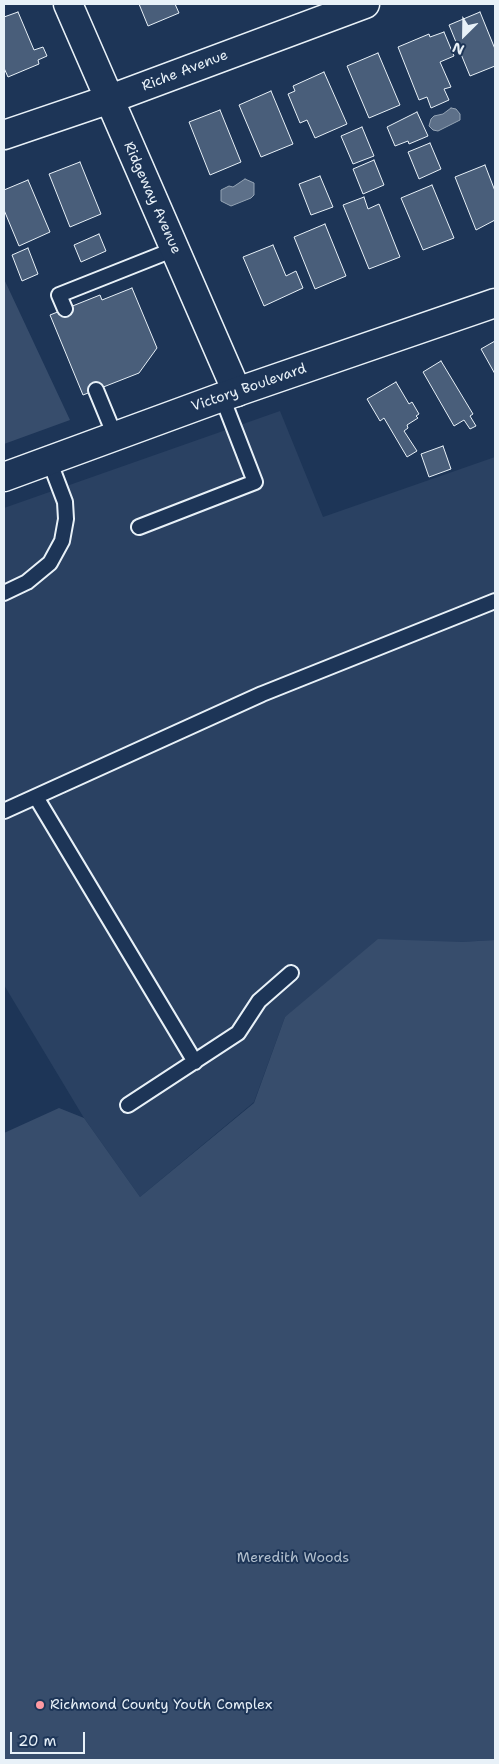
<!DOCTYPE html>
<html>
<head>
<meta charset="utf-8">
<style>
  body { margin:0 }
  #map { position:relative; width:499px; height:1764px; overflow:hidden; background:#1d3557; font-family:"Shantell Sans",sans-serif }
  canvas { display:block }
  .frame { position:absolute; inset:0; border:5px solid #e8f1f8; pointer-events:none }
  .north { position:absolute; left:439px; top:10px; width:50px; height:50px; -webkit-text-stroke:4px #1d3557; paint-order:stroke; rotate:203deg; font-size:14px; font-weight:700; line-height:20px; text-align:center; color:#e8f1f8 }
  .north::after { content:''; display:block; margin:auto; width:18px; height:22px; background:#e8f1f8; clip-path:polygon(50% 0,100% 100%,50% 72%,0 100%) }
  .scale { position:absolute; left:10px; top:1732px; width:75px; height:22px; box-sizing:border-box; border:2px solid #e8f1f8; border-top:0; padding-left:6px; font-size:15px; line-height:18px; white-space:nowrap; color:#e8f1f8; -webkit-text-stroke:4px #1d3557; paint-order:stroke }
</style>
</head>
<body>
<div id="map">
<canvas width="499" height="1764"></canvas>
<div class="frame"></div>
<div class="north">N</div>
<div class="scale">20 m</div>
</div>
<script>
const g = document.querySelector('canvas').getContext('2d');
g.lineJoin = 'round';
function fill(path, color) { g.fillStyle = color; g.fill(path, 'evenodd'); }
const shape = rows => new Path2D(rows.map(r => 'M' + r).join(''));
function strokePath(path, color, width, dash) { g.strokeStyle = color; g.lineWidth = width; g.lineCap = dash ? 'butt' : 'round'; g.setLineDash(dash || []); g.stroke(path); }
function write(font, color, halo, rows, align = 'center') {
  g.font = font + ' "Shantell Sans",sans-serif'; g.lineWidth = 4; g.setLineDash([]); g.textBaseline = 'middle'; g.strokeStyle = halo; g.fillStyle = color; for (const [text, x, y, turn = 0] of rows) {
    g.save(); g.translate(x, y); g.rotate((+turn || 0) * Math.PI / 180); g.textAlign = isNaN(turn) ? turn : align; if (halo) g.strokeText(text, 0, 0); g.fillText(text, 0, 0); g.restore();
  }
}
const built = shape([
  [280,411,323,517,495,457,495,940,460,942,285,1017,254,1102,140,1197,84,1118,4,985,4,508]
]);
const green = shape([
  [4,279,70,420,4,444],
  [378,939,460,942,495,940,495,1760,4,1760,4,1133,59,1108,84,1118,140,1197,254,1103,285,1017]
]);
const water = shape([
  [451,108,456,109,460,114,460,120,438,131,433,130,429,126,431,119,434,116,443,114,451,108],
  [245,179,254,183,254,195,251,198,231,206,221,201,221,190,229,186,233,187,245,179]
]);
const building = shape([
  [139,4,175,4,179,13,148,26,139,4],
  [18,12,34,50,43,47,47,56,38,60,39,64,8,77,4,68,4,17,18,12],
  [480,12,495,49,495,66,470,76,449,25,480,12],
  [444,32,454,56,440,62,451,87,444,89,449,100,431,108,427,97,419,100,398,47,429,34,430,37,444,32],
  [378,53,400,105,369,118,347,66,378,53],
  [324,72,347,124,315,138,307,120,300,123,288,94,295,91,293,86,324,72],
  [271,91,293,144,261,157,239,105,271,91],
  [220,110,241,162,210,175,189,122,220,110],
  [417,112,428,136,409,144,408,141,395,146,387,127,417,112],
  [362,127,374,156,353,164,341,136,362,127],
  [430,143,441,169,419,179,408,152,430,143],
  [374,160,384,185,363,194,353,169,374,160],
  [80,162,101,214,70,227,49,174,80,162],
  [485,165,495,191,495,220,476,230,455,177,485,165],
  [320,176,333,207,311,215,299,184,320,176],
  [28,180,50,232,19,246,4,210,4,190,28,180],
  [432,185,454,238,423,250,401,198,432,185],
  [364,197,368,209,379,204,400,257,369,269,343,205,364,197],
  [325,224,346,276,315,289,294,237,325,224],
  [99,234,106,251,81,262,74,245,99,234],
  [273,245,286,276,296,271,303,288,264,306,243,257,273,245],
  [28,248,38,274,22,281,12,255,28,248],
  [132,288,157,348,139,373,83,395,50,315,100,295,102,300,132,288],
  [495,341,495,374,481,349,495,341],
  [441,361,473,414,470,416,476,426,470,429,464,420,454,426,423,372,441,361],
  [396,382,409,404,412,402,419,414,416,416,418,418,407,425,408,428,404,431,417,451,407,457,384,418,380,421,367,399,396,382],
  [443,446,451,469,429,477,421,454,443,446]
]);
const lane = shape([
  [65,309,59,295,175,249],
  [96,390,115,436],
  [139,527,255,482,222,397],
  [4,593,27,582,50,563,62,541,66,519,65,502,49,460],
  [36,797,195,1062],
  [4,811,262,694,495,601],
  [128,1105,238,1033,259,1001,291,973]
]);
const street = shape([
  [68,4,237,392],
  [4,135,110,99,365,4]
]);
const secondary = shape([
  [4,477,222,397,495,303]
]);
const markers = [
  [40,1705,5,"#ff9aa2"]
];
const streetNames = [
  ["Riche Avenue",185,71,-21],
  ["Ridgeway Avenue",152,198,66],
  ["Victory Boulevard",249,388,-19]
];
const parkNames = [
  ["Meredith Woods",293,1558]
];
const poiNames = [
  ["Richmond County Youth Complex",50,1705]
];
fill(built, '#2a4162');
fill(green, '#374d6c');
fill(water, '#5d7089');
strokePath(water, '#95a4b5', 1);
fill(building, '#495e7a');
strokePath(building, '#e8f1f8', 1);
strokePath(lane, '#e8f1f8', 18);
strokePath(street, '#e8f1f8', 31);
strokePath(secondary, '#e8f1f8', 31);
strokePath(lane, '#1d3557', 14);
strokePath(street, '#1d3557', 28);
strokePath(secondary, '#1d3557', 28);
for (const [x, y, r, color] of markers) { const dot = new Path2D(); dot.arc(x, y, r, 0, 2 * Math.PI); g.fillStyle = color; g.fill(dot); strokePath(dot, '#1d3557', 2); }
write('14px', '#e8f1f8', '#1d3557', streetNames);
write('14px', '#b3c0ce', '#1d3557', parkNames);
write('14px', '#e8f1f8', '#1d3557', poiNames, 'left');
</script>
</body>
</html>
